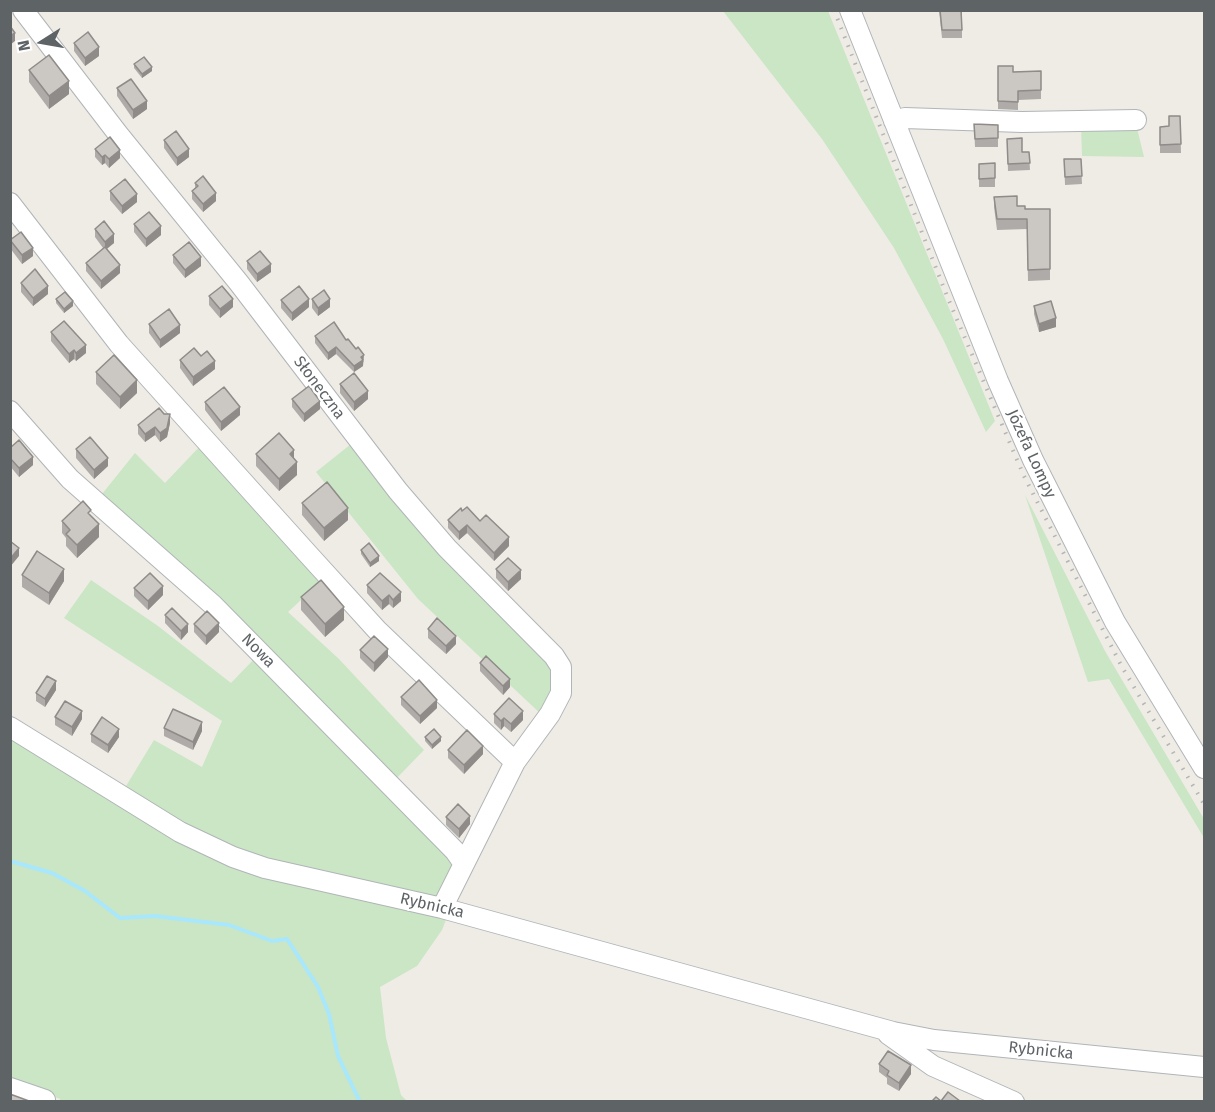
<!DOCTYPE html>
<html>
<head>
<meta charset="utf-8">
<style>
  body { margin:0 }
  #map { position:relative; width:1215px; height:1112px; overflow:hidden; background:#efece6; font-family:"Fira Sans",sans-serif }
  canvas { display:block }
  .frame { position:absolute; inset:0; border:12px solid #5e6366; pointer-events:none }
  .north { position:absolute; left:12px; top:12px; width:60px; height:60px; -webkit-text-stroke:4px #fff; paint-order:stroke; rotate:259deg; font-size:16px; font-weight:700; line-height:24px; text-align:center; color:#5e6366 }
  .north::after { content:''; display:block; margin:auto; width:21px; height:27px; background:#5e6366; clip-path:polygon(50% 0,100% 100%,50% 72%,0 100%) }
</style>
</head>
<body>
<div id="map">
<canvas width="1215" height="1112"></canvas>
<div class="frame"></div>
<div class="north">N</div>
</div>
<script>
const g = document.querySelector('canvas').getContext('2d');
g.lineJoin = 'round';
function fill(path, color) { g.fillStyle = color; g.fill(path, 'evenodd'); }
const shape = rows => new Path2D(rows.map(r => 'M' + r).join(''));
function strokePath(path, color, width, dash) { g.strokeStyle = color; g.lineWidth = width; g.lineCap = dash ? 'butt' : 'round'; g.setLineDash(dash || []); g.stroke(path); }
function write(font, color, halo, rows, align = 'center') {
  g.font = font + ' "Fira Sans",sans-serif'; g.lineWidth = 4.5; g.setLineDash([]); g.textBaseline = 'middle'; g.strokeStyle = halo; g.fillStyle = color; for (const [text, x, y, turn = 0] of rows) {
    g.save(); g.translate(x, y); g.rotate((+turn || 0) * Math.PI / 180); g.textAlign = isNaN(turn) ? turn : align; if (halo) g.strokeText(text, 0, 0); g.fillText(text, 0, 0); g.restore();
  }
}
const green = shape([
  [723,11,828,11,995,421,986,432,943,339,894,248,822,139],
  [1081,124,1136,124,1144,157,1082,156],
  [356,440,554,664,558,683,542,715,418,599,316,472],
  [203,443,325,578,288,612,339,659,424,750,393,782,98,499,135,453,165,483],
  [1025,495,1105,651,1204,819,1204,838,1109,679,1088,682],
  [91,580,158,626,231,683,255,658,455,864,442,894,432,899,239,854,123,791,154,740,202,767,222,721,64,618],
  [10,735,180,838,447,917,442,930,417,966,380,987,386,1038,401,1095,407,1101,60,1101,60,1099,11,1080]
]);
const stream = shape([
  [10,861,52,873,85,891,120,918,155,916,229,925,272,941,287,939,318,987,329,1014,338,1056,360,1102]
]);
const minor = shape([
  [23,10,118,134,239,283,398,491,447,548,554,656,561,667,561,693,550,714,515,762],
  [850,10,998,381,1033,460,1115,622,1204,768],
  [894,121,905,118,1022,122,1136,120],
  [10,203,119,344,307,553,377,630,515,762,464,864],
  [10,411,70,479,213,605,455,851,464,864,442,908],
  [10,727,180,832,233,857,265,868,442,908,893,1032,934,1040,1204,1067],
  [888,1034,933,1066,1014,1102],
  [10,1088,45,1100]
]);
const rail = shape([
  [834,10,947,296,1024,476,1122,667,1204,804]
]);
const wall = shape([
  [939,10,962,10,962,38,942,38],
  [74,43,99,56,85,66,74,51],
  [134,64,152,71,142,78,134,68],
  [998,66,1013,72,1041,71,1041,99,1018,100,1018,110,998,109],
  [29,70,69,94,49,109,29,82],
  [117,88,147,109,133,119,117,96],
  [1180,116,1181,153,1160,153,1160,127,1169,126],
  [974,124,998,138,998,147,975,147],
  [1007,139,1022,152,1029,152,1030,170,1008,171],
  [164,140,189,157,177,166,164,148],
  [95,149,120,158,109,168,105,163,102,165,95,157],
  [1064,159,1081,159,1082,184,1065,185],
  [995,163,995,187,979,187,979,164],
  [195,183,216,201,203,212,192,199,192,191,195,188],
  [110,191,137,202,122,214,110,200],
  [994,197,1025,209,1050,209,1050,280,1028,281,1027,229,997,230,994,207],
  [134,224,161,235,146,247,134,232],
  [95,229,114,243,107,249,120,273,101,289,86,271,86,263,103,248,95,237],
  [10,240,33,256,22,264,10,248],
  [173,255,201,266,185,278,173,263],
  [247,261,271,272,257,282,247,269],
  [21,283,48,294,33,306,21,292],
  [209,296,233,307,220,318,209,305],
  [56,299,73,306,64,313,56,303],
  [312,299,330,307,318,316,312,308],
  [281,300,309,307,292,321,281,308],
  [1034,306,1056,327,1039,332,1034,314],
  [149,324,180,333,160,348,149,333],
  [51,332,86,353,76,361,74,359,69,363,51,341],
  [315,336,346,340,364,362,363,362,363,366,354,372,336,354,328,360,315,343],
  [180,360,215,369,193,386,180,368],
  [96,372,137,393,120,409,96,384],
  [340,384,368,399,354,411,340,393],
  [292,399,320,409,304,422,292,407],
  [205,402,240,415,221,431,205,410],
  [170,423,167,437,160,442,155,435,145,442,138,434,138,425],
  [10,448,33,465,19,477,10,466],
  [76,449,108,466,94,479,76,458],
  [256,454,294,459,297,475,279,491,256,466],
  [302,503,348,520,324,541,302,515],
  [462,511,480,521,509,546,494,561,467,533,459,540,448,528,448,520],
  [91,516,99,537,77,558,66,546,66,538,62,533,62,521],
  [361,550,379,561,370,567,361,554],
  [496,569,521,579,508,591,496,578],
  [22,575,64,581,49,605,22,587],
  [367,585,401,601,393,608,389,604,382,610,367,593],
  [134,588,163,595,148,610,134,596],
  [301,597,344,620,325,637,301,610],
  [165,615,188,632,181,640,165,623],
  [194,624,219,632,206,645,194,632],
  [428,629,456,644,446,654,428,638],
  [360,650,388,657,374,672,360,658],
  [480,663,510,687,503,695,480,671],
  [56,690,45,707,36,701,36,693],
  [401,697,437,708,420,724,401,705],
  [494,714,523,720,511,732,504,726,501,730,494,723],
  [55,717,82,719,72,736,55,725],
  [164,728,202,731,193,750,164,736],
  [91,734,119,737,108,753,91,742],
  [425,737,441,741,432,749,425,741],
  [448,750,483,754,464,774,448,758],
  [446,817,470,824,459,838,446,825],
  [879,1064,911,1074,899,1091,887,1084,887,1078,879,1072]
]);
const shadedWall = shape([
  [15,33,15,41,10,45,10,36],
  [99,47,99,56,85,66,85,58],
  [152,67,152,71,142,78,142,74],
  [69,81,69,94,49,109,49,96],
  [147,101,147,109,133,119,133,110],
  [189,149,189,157,177,166,177,158],
  [120,150,120,158,109,168,109,159],
  [105,155,105,163,102,165,102,157],
  [216,193,216,201,203,212,203,204],
  [137,194,137,202,122,214,122,206],
  [161,226,161,235,146,247,146,239],
  [114,234,114,243,105,250,105,242],
  [33,248,33,256,22,264,22,255],
  [201,257,201,266,185,278,185,270],
  [271,264,271,272,257,282,257,274],
  [120,265,120,273,101,289,101,281],
  [48,286,48,294,33,306,33,298],
  [233,299,233,307,220,318,220,309],
  [309,299,309,307,292,321,292,313],
  [330,299,330,307,318,316,318,308],
  [73,301,73,306,64,313,64,309],
  [1056,318,1056,327,1039,332,1039,324],
  [180,325,180,333,160,348,160,340],
  [86,345,86,353,76,361,76,353],
  [336,347,336,354,328,360,328,353],
  [74,350,74,359,69,363,69,354],
  [364,355,363,366,354,372,354,366,361,357],
  [215,361,215,369,193,386,193,377],
  [137,380,137,393,120,409,120,397],
  [368,391,368,399,354,411,354,402],
  [320,401,320,409,304,422,304,414],
  [240,407,240,415,221,431,221,422],
  [170,414,170,423,167,437,160,442,160,433],
  [155,427,155,435,145,442,145,434],
  [294,450,294,463,290,454],
  [33,457,33,465,19,477,19,468],
  [108,458,108,466,94,479,94,470],
  [297,462,297,475,279,491,279,479],
  [348,508,348,520,324,541,324,528],
  [99,524,99,537,77,558,77,545],
  [467,525,467,533,459,540,459,532],
  [509,537,509,546,494,561,494,553],
  [19,548,19,556,10,567,10,559],
  [379,556,379,561,370,567,370,563],
  [64,569,64,581,49,605,49,593],
  [521,570,521,579,508,591,508,582],
  [163,586,163,595,148,610,148,601],
  [401,592,401,601,393,608,393,600],
  [389,595,389,604,382,610,382,601],
  [344,607,344,620,325,637,325,624],
  [219,623,219,632,206,645,206,636],
  [188,624,188,632,181,640,181,631],
  [456,636,456,644,446,654,446,646],
  [388,649,388,657,374,672,374,663],
  [510,679,510,687,503,695,503,686],
  [56,681,56,690,45,707,45,699],
  [437,700,437,708,420,724,420,716],
  [82,711,82,719,72,736,72,727],
  [523,711,523,720,511,732,511,724],
  [504,718,504,726,501,730,501,721],
  [202,722,202,731,193,750,193,742],
  [119,729,119,737,108,753,108,745],
  [441,737,441,741,432,749,432,745],
  [483,746,483,754,464,774,464,765],
  [470,816,470,824,459,838,459,829],
  [911,1065,911,1074,899,1091,899,1083]
]);
const building = shape([
  [940,10,961,10,962,30,942,30,940,10],
  [10,26,15,33,10,36,10,26],
  [88,32,99,47,85,58,74,43,88,32],
  [49,55,69,81,49,96,29,70,49,55],
  [144,57,152,67,142,74,134,64,144,57],
  [998,66,1013,66,1013,72,1041,71,1041,90,1018,91,1018,102,998,101,998,66],
  [131,79,147,101,133,110,117,88,131,79],
  [1169,116,1180,116,1181,144,1160,145,1160,127,1169,126,1169,116],
  [974,124,998,125,998,138,975,139,974,124],
  [176,131,189,149,177,158,164,140,176,131],
  [110,137,120,150,109,159,105,155,102,157,95,149,110,137],
  [1022,138,1022,152,1029,152,1030,163,1008,164,1007,139,1022,138],
  [1064,159,1081,159,1082,176,1065,177,1064,159],
  [995,163,995,178,979,179,979,164,995,163],
  [203,176,216,193,203,204,192,191,198,186,195,183,203,176],
  [125,179,137,194,122,206,110,191,125,179],
  [1017,196,1017,206,1025,206,1025,209,1050,209,1050,269,1028,270,1027,219,997,219,994,197,1017,196],
  [149,212,161,226,146,239,134,224,149,212],
  [104,221,114,234,105,242,95,229,104,221],
  [21,232,33,248,22,255,10,240,21,232],
  [189,242,201,257,185,270,173,255,189,242],
  [105,247,120,265,101,281,86,263,105,247],
  [260,251,271,264,257,274,247,261,260,251],
  [35,269,48,286,33,298,21,283,35,269],
  [222,286,233,299,220,309,209,296,222,286],
  [299,286,309,299,292,313,281,300,299,286],
  [324,290,330,299,318,308,312,299,324,290],
  [65,292,73,301,64,309,56,299,65,292],
  [1051,301,1056,318,1039,324,1034,306,1051,301],
  [169,309,180,325,160,340,149,324,169,309],
  [64,321,86,345,76,353,74,350,69,354,51,332,64,321],
  [334,322,346,340,348,339,356,349,358,347,364,355,361,357,363,360,354,366,336,347,328,353,315,336,334,322],
  [194,348,201,356,207,351,215,361,193,377,180,360,194,348],
  [114,355,137,380,120,397,96,372,114,355],
  [354,373,368,391,354,402,340,384,354,373],
  [309,386,320,401,304,414,292,399,309,386],
  [224,387,240,407,221,422,205,402,224,387],
  [159,408,164,414,170,414,167,428,160,433,155,427,145,434,138,425,159,408],
  [279,433,294,450,290,454,297,462,279,479,256,454,279,433],
  [90,437,108,458,94,470,76,449,90,437],
  [19,440,33,457,19,468,10,458,10,448,19,440],
  [327,482,348,508,324,528,302,503,327,482],
  [83,501,91,510,88,513,99,524,77,545,66,534,70,530,62,521,83,501],
  [467,507,480,521,486,515,509,537,494,553,467,525,459,532,448,520,461,508,462,511,467,507],
  [10,541,19,548,10,559,10,541],
  [369,543,379,556,370,563,361,550,369,543],
  [37,551,64,569,49,593,22,575,37,551],
  [508,558,521,570,508,582,496,569,508,558],
  [150,573,163,586,148,601,134,588,150,573],
  [380,573,401,592,393,600,389,595,382,601,367,585,380,573],
  [321,580,344,607,325,624,301,597,321,580],
  [172,608,188,624,181,631,165,615,172,608],
  [207,611,219,623,206,636,194,624,207,611],
  [437,618,456,636,446,646,428,629,437,618],
  [374,636,388,649,374,663,360,650,374,636],
  [486,656,510,679,503,686,480,663,486,656],
  [47,676,56,681,45,699,36,693,47,676],
  [419,680,437,700,420,716,401,697,419,680],
  [509,698,523,711,511,724,504,718,501,721,494,714,509,698],
  [65,701,82,711,72,727,55,717,65,701],
  [173,709,202,722,193,742,164,728,173,709],
  [102,717,119,729,108,745,91,734,102,717],
  [434,729,441,737,432,745,425,737,434,729],
  [467,730,483,746,464,765,448,750,467,730],
  [458,804,470,816,459,829,446,817,458,804],
  [888,1051,911,1065,899,1083,887,1075,889,1071,879,1064,888,1051],
  [948,1092,960,1101,941,1101,948,1092],
  [10,1094,29,1101,10,1101,10,1094],
  [936,1097,941,1101,932,1101,936,1097]
]);
const streetNames = [
  ["Słoneczna",319,388,53],
  ["Józefa Lompy",1031,454,65],
  ["Nowa",258,651,46],
  ["Rybnicka",432,906,13],
  ["Rybnicka",1041,1051,6]
];
fill(green, '#cae6c4');
strokePath(stream, '#a9e7fc', 4);
strokePath(minor, '#b1b5b8', 22);
strokePath(minor, '#fff', 20);
strokePath(rail, '#b4b5b6', 4, [1.5, 8]);
fill(wall, '#afaba8');
fill(shadedWall, '#8e8b88');
fill(building, '#cbc7c3');
strokePath(building, '#8e8b88', 1.5);
write('16px', '#5e6366', '#fff', streetNames);
</script>
</body>
</html>
